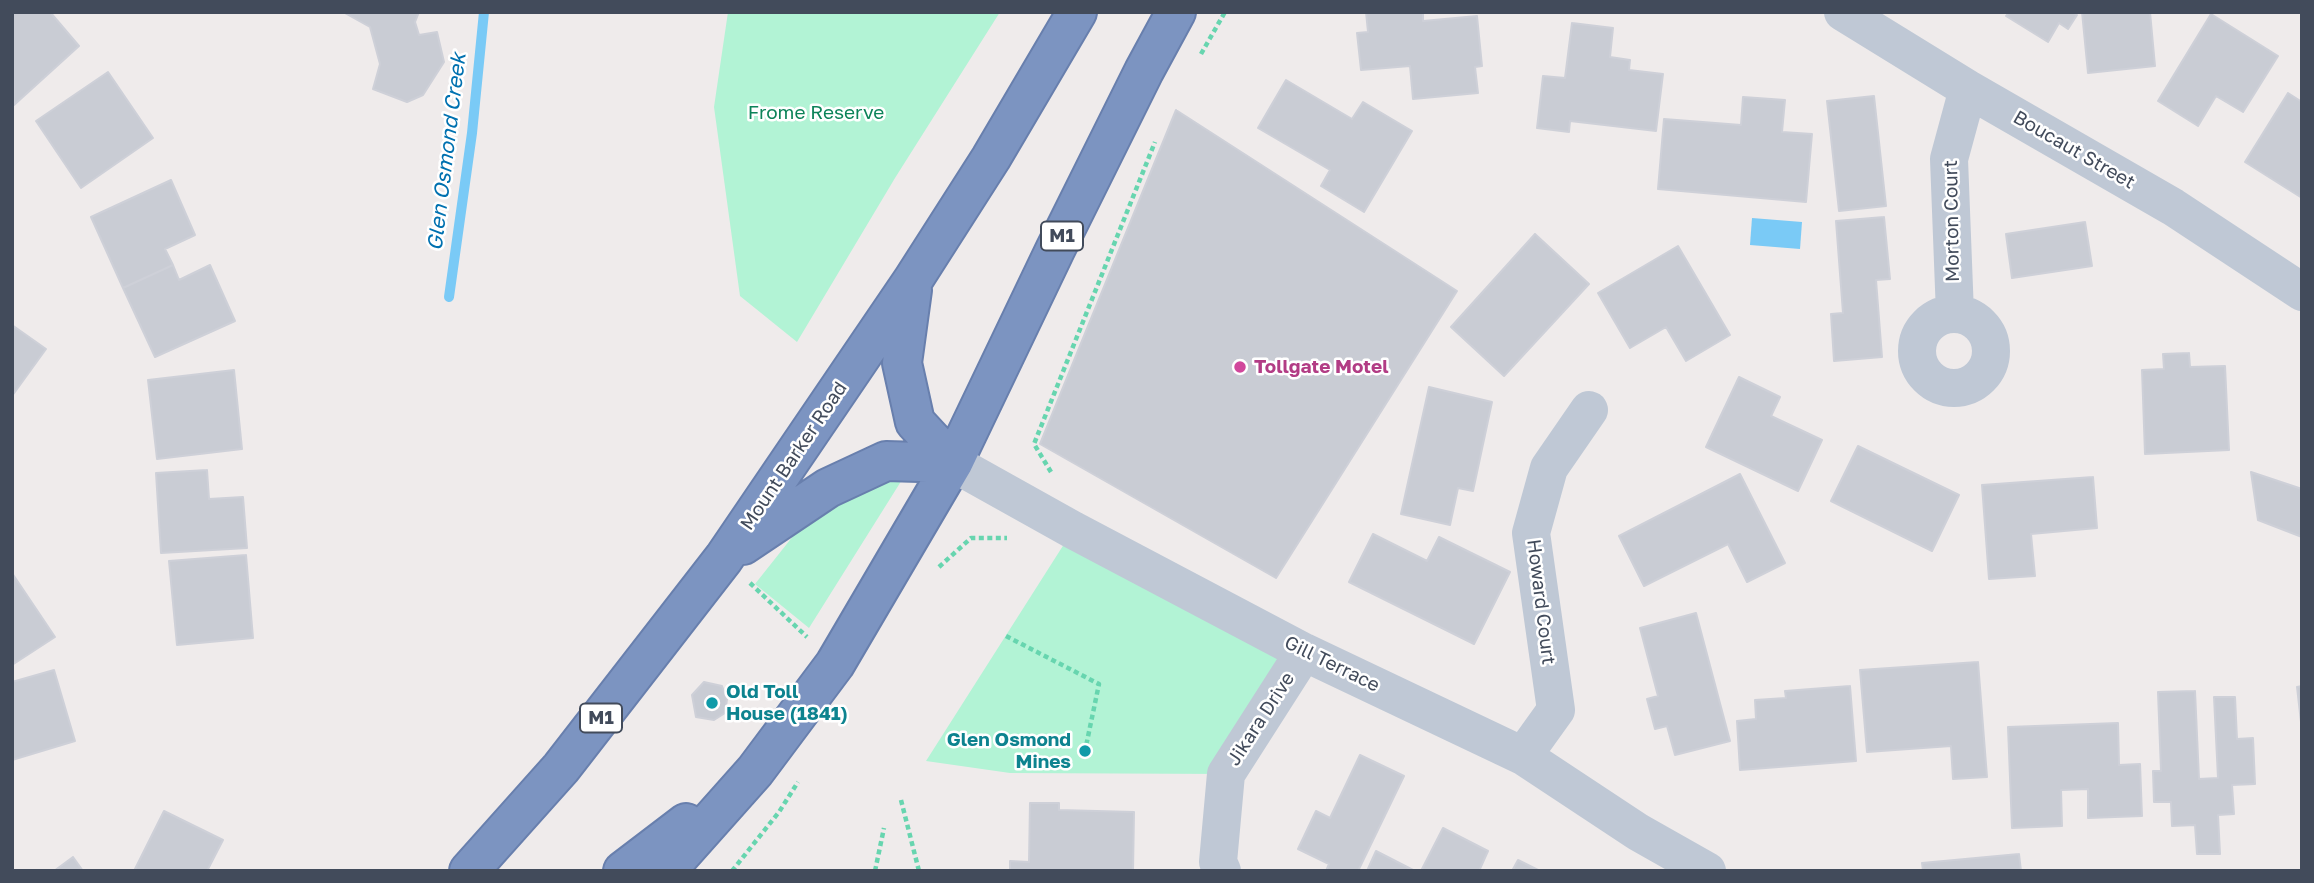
<!DOCTYPE html>
<html>
<head>
<meta charset="utf-8">
<style>
  body { margin:0 }
  #map { position:relative; width:2314px; height:883px; overflow:hidden; background:#efebeb; font-family:"Golos Text",sans-serif }
  canvas { display:block }
  .frame { position:absolute; inset:0; border:14px solid #424b5b; pointer-events:none }
</style>
</head>
<body>
<div id="map">
<canvas width="2314" height="883"></canvas>
<div class="frame"></div>
</div>
<script>
const g = document.querySelector('canvas').getContext('2d');
g.lineJoin = 'round';
function fill(path, color) { g.fillStyle = color; g.fill(path, 'evenodd'); }
const shape = rows => new Path2D(rows.map(r => 'M' + r).join(''));
function strokePath(path, color, width, dash) { g.strokeStyle = color; g.lineWidth = width; g.lineCap = dash ? 'butt' : 'round'; g.setLineDash(dash || []); g.stroke(path); }
function write(font, color, halo, rows, align = 'center') {
  g.font = font + ' "Golos Text",sans-serif'; g.lineWidth = 5; g.setLineDash([]); g.textBaseline = 'middle'; g.strokeStyle = halo; g.fillStyle = color; for (const [text, x, y, turn = 0] of rows) {
    g.save(); g.translate(x, y); g.rotate((+turn || 0) * Math.PI / 180); g.textAlign = isNaN(turn) ? turn : align; if (halo) g.strokeText(text, 0, 0); g.fillText(text, 0, 0); g.restore();
  }
}
const green = shape([
  [728,12,1000,12,895,178,797,342,740,296,714,107],
  [905,475,809,628,755,584,805,521,847,490],
  [1073,530,1304,652,1226,774,1010,773,926,761]
]);
const water = shape([
  [1752,218,1802,222,1800,249,1750,245]
]);
const stream = shape([
  [449,297,472,133,484,12]
]);
const building = shape([
  [12,12,50,12,79,46,14,105,12,12],
  [343,12,419,12,415,22,419,35,437,32,444,62,423,95,407,102,373,89,380,64,370,27,343,12],
  [1366,12,1423,12,1423,21,1477,16,1482,66,1475,67,1478,93,1413,99,1410,66,1361,70,1357,33,1368,32,1366,12],
  [2009,12,2072,12,2077,15,2068,29,2059,23,2048,42,2006,16,2009,12],
  [2082,12,2150,12,2155,66,2088,73,2082,12],
  [2211,14,2278,56,2243,112,2216,96,2198,126,2158,101,2211,14],
  [1572,23,1613,28,1610,57,1630,60,1629,70,1663,74,1656,131,1570,121,1569,132,1537,128,1543,76,1565,78,1572,23],
  [108,72,153,138,81,188,36,121,108,72],
  [1286,80,1352,119,1363,102,1412,131,1364,212,1321,186,1330,170,1258,128,1286,80],
  [2288,93,2302,102,2302,198,2245,162,2288,93],
  [1874,96,1886,206,1839,211,1827,101,1874,96],
  [1743,97,1785,100,1782,132,1812,134,1806,202,1658,189,1664,119,1741,125,1743,97],
  [1176,110,1457,291,1276,578,1040,444,1176,110],
  [171,180,195,235,165,249,173,265,123,288,91,217,171,180],
  [1884,217,1890,279,1876,280,1882,357,1834,361,1831,314,1843,313,1836,221,1884,217],
  [2085,222,2092,266,2012,278,2006,234,2085,222],
  [1535,234,1589,284,1504,376,1451,327,1535,234],
  [1678,246,1730,335,1686,361,1666,327,1630,348,1598,293,1678,246],
  [173,265,179,280,210,265,235,321,155,357,123,288,173,265],
  [12,325,46,349,12,396,12,325],
  [2189,353,2190,367,2225,366,2229,450,2145,454,2142,370,2164,369,2163,354,2189,353],
  [234,370,242,449,157,459,148,380,234,370],
  [1739,377,1780,397,1771,416,1822,440,1798,491,1706,447,1739,377],
  [1429,387,1492,402,1473,491,1458,488,1450,525,1401,514,1429,387],
  [1858,446,1959,495,1932,551,1831,501,1858,446],
  [207,470,209,499,243,497,247,548,161,553,156,473,207,470],
  [2251,472,2302,489,2302,537,2258,520,2251,472],
  [1740,474,1785,563,1747,582,1728,544,1644,586,1619,536,1740,474],
  [2093,477,2097,528,2031,534,2035,576,1989,579,1982,485,2093,477],
  [1373,534,1427,561,1439,537,1510,572,1474,644,1349,582,1373,534],
  [246,555,253,638,177,645,169,561,246,555],
  [12,573,55,637,12,665,12,573],
  [1696,613,1730,741,1675,755,1667,726,1655,729,1647,699,1658,696,1640,628,1696,613],
  [1978,662,1987,777,1953,779,1951,746,1867,752,1860,670,1978,662],
  [54,670,75,741,12,760,12,682,54,670],
  [704,682,722,686,727,699,725,713,714,720,696,717,692,695,704,682],
  [1850,686,1856,761,1740,770,1737,721,1756,719,1755,700,1786,698,1785,691,1850,686],
  [2302,686,2302,731,2297,687,2302,686],
  [2195,691,2199,779,2218,778,2214,697,2235,697,2237,739,2253,738,2255,784,2232,785,2234,814,2218,815,2220,854,2197,854,2195,825,2172,826,2171,802,2154,802,2153,771,2161,771,2158,692,2195,691],
  [2118,723,2119,765,2140,764,2142,816,2088,818,2088,789,2061,790,2062,826,2012,828,2008,727,2118,723],
  [1360,755,1404,776,1358,871,1326,871,1329,864,1298,849,1316,811,1330,818,1360,755],
  [1030,803,1059,803,1059,810,1134,812,1133,871,1010,871,1010,861,1029,862,1030,803],
  [164,811,223,840,207,871,134,871,164,811],
  [1443,828,1488,851,1479,871,1421,871,1443,828],
  [1376,851,1415,871,1367,871,1376,851],
  [2019,854,2021,871,1923,871,1922,863,2019,854],
  [73,857,83,871,54,871,73,857],
  [1518,860,1540,871,1512,871,1518,860]
]);
const path = shape([
  [1201,54,1225,12],
  [1051,472,1034,444,1155,142],
  [939,567,971,538,1007,538],
  [750,583,807,637],
  [1006,636,1099,684,1085,751],
  [901,800,919,871],
  [732,871,779,812,798,782],
  [875,871,884,828]
]);
const minor = shape([
  [1843,12,1968,89,2173,207,2302,292],
  '1917 351a37 37 0 1 1 74 0a37 37 0 1 1-74 0Z',
  [1955,314,1949,159,1968,89],
  [953,463,1073,530,1304,652,1523,756,1638,832,1707,871],
  [1523,756,1556,710,1531,533,1549,468,1589,410],
  [1222,871,1218,862,1226,774,1304,652]
]);
const highway = shape([
  [912,290,902,363,915,422,953,463],
  [743,545,828,488,886,461,953,463],
  [469,871,561,768,724,558,913,280,991,158,1077,12],
  [623,871,686,823],
  [666,871,755,771,835,664,953,463,1055,250,1144,71,1176,12]
]);
const markers = [
  [1240,367,7,"#d1479c"],
  [712,703,7,"#0f9aa8"],
  [1085,751,7,"#0f9aa8"]
];
const shields = [
  [1062,236,42],
  [601,718,42]
];
const shieldNames = [
  ["M1",1062,236],
  ["M1",601,718]
];
const parkNames = [
  ["Frome Reserve",816,113]
];
const streetNames = [
  ["Boucaut Street",2074,150,30],
  ["Morton Court",1952,221,-91],
  ["Mount Barker Road",794,456,-56],
  ["Howard Court",1541,602,83],
  ["Gill Terrace",1332,664,26],
  ["Jikara Drive",1261,719,-57]
];
const hotelNames = [
  ["Tollgate Motel",1254,367]
];
const cultureNames = [
  ["Old Toll",726,692],
  ["House (1841)",726,714],
  ["Glen Osmond",1071,740,"right"],
  ["Mines",1071,762,"right"]
];
const waterNames = [
  ["Glen Osmond Creek",447,152,-83]
];
fill(green, '#b2f3d5');
fill(water, '#7acaf6');
strokePath(stream, '#7acaf6', 10);
fill(building, '#c9ccd4');
strokePath(building, '#ced0d8', 2);
strokePath(highway, '#687fad', 42);
strokePath(path, '#67d5af', 4.5, [5, 3.5]);
strokePath(minor, '#bfc8d5', 38);
strokePath(highway, '#7c94c1', 38);
for (const [x, y, r, color] of markers) { const dot = new Path2D(); dot.arc(x, y, r, 0, 2 * Math.PI); g.fillStyle = color; g.fill(dot); strokePath(dot, '#fff', 2.5); }
for (const [x, y, w] of shields) { const box = new Path2D(); box.roundRect(x - w / 2, y - 14.5, w, 29, 5); g.fillStyle = '#fff'; g.fill(box); strokePath(box, '#424b5b', 2); }
write('bold 18px', '#424b5b', null, shieldNames);
write('19px', '#0c8359', '#fff', parkNames);
write('19px', '#424b5b', '#fff', streetNames);
write('bold 19px', '#b23c85', '#fff', hotelNames, 'left');
write('bold 19px', '#0d838f', '#fff', cultureNames, 'left');
write('italic 21px', '#0071b0', '#fff', waterNames);
</script>
</body>
</html>
